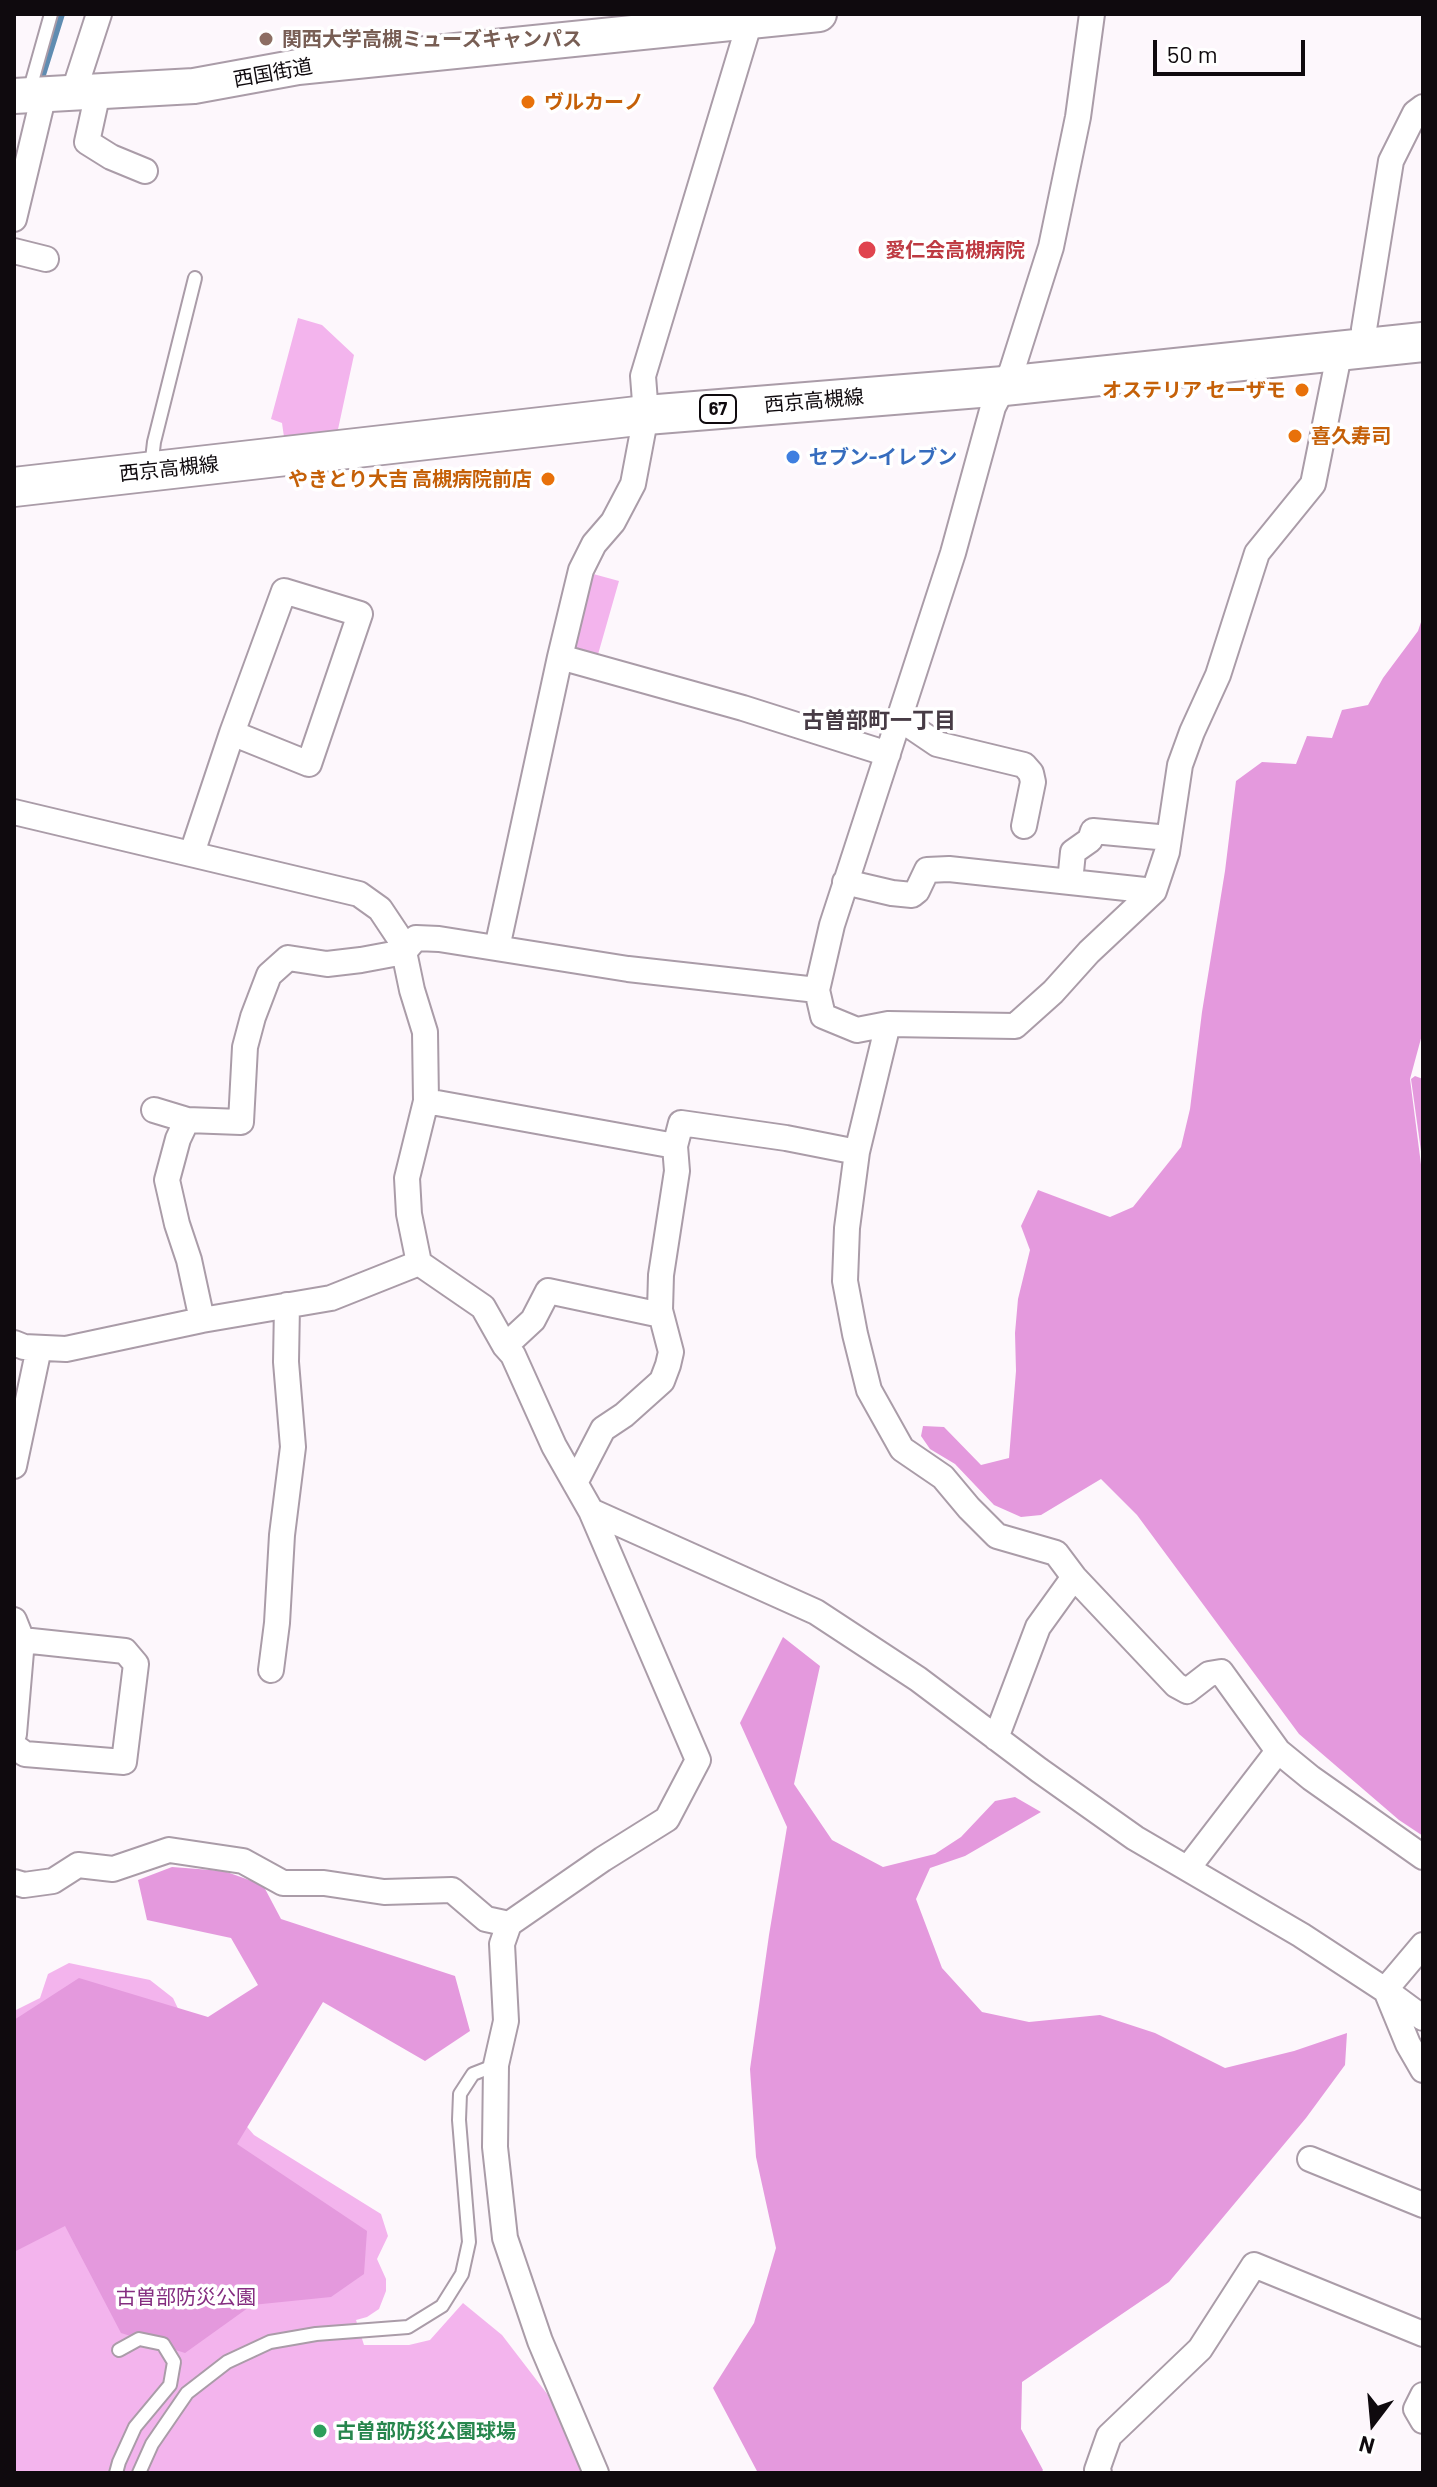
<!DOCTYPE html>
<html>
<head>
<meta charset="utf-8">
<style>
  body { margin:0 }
  #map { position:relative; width:1437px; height:2487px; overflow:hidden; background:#fdf7fc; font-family:Barlow,sans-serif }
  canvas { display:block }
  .frame { position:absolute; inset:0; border:16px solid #0f0a0e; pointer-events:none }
  .north { position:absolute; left:1333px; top:2383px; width:80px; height:80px; -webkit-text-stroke:6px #fff; paint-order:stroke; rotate:196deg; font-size:22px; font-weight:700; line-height:32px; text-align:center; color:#0f0a0e }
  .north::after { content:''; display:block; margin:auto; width:28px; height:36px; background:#0f0a0e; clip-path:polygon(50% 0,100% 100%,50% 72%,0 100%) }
  .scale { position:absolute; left:1153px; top:40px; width:152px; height:36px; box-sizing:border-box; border:4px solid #0f0a0e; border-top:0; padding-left:10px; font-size:24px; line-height:28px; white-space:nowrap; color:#0f0a0e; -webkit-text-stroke:6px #fff; paint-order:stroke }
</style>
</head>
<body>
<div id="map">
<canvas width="1437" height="2487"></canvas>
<div class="frame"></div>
<div class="north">N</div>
<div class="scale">50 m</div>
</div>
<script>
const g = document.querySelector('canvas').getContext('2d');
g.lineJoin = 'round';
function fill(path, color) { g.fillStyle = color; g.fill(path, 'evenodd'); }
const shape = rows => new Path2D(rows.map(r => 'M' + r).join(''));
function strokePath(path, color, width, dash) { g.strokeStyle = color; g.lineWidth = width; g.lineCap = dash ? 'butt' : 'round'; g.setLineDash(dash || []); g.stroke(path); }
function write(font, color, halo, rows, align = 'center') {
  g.font = font + ' Barlow,"Noto Sans JP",sans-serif'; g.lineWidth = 7; g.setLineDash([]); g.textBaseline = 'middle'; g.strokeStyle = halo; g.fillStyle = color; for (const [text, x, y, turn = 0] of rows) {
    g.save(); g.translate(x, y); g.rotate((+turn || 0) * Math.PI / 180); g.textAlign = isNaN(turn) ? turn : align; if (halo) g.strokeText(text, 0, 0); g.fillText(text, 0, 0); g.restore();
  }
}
const green = shape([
  [298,318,322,325,354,355,337,434,284,437,282,423,271,419],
  [586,572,619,581,597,658,560,657],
  [69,1963,150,1980,173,1998,218,2093,254,2135,381,2214,388,2236,377,2259,386,2279,386,2291,379,2309,367,2317,356,2320,364,2345,409,2345,430,2340,463,2303,502,2335,548,2395,574,2449,583,2473,14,2473,14,2011,40,1998,48,1974]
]);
const forest = shape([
  [1423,616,1423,1031,1410,1079,1423,1180,1423,1836,1399,1820,1299,1734,1137,1515,1101,1479,1041,1515,1021,1517,994,1505,955,1464,930,1449,921,1436,923,1426,944,1427,981,1465,1009,1458,1016,1371,1015,1333,1018,1299,1030,1250,1021,1226,1038,1190,1110,1217,1133,1207,1181,1147,1190,1109,1202,1012,1225,871,1236,781,1262,762,1296,764,1307,736,1332,738,1342,710,1368,705,1383,678,1418,631],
  [1415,1076,1423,1079,1423,1166,1411,1079],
  [783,1637,820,1666,794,1784,832,1840,883,1867,935,1854,961,1837,995,1801,1015,1797,1041,1812,965,1856,930,1868,916,1899,942,1968,982,2012,1029,2022,1100,2015,1155,2033,1225,2068,1294,2051,1347,2033,1345,2065,1306,2118,1169,2282,1022,2382,1021,2429,1043,2470,1041,2473,758,2473,713,2388,754,2323,776,2248,756,2157,750,2069,769,1935,787,1827,740,1723],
  [172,1867,224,1871,263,1885,281,1919,455,1976,470,2031,425,2061,323,2002,237,2144,367,2231,364,2274,331,2297,252,2305,185,2353,121,2333,65,2226,14,2252,14,2020,79,1978,208,2017,258,1985,231,1938,147,1920,138,1880]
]);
const stream = shape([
  [42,78,62,14]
]);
const lane = shape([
  [29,92,51,14],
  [151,468,154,442,195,278],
  [116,2473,119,2462,135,2427,170,2385,174,2362,163,2344,139,2339,119,2350],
  [139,2473,152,2444,187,2393,227,2362,270,2342,316,2334,408,2327,442,2306,462,2274,469,2242,459,2120,460,2094,473,2074,496,2065]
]);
const street = shape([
  [1092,14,1078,117,1051,247,1012,370,993,407,953,553,832,925,817,990,823,1016,857,1030,888,1024,1015,1026,1053,992,1089,952,1154,891,1167,852,1180,765,1192,732,1218,675,1257,553,1313,484,1340,350],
  [98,92,87,142,111,157,145,171],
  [73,94,99,14],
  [14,219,44,94],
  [14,251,46,259],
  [1364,347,1364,329,1391,161,1415,113,1423,107],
  [560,657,743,708,888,754],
  [900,719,937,744,1024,765,1031,773,1033,782,1024,826],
  [14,812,359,894,380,909,402,942,412,990,425,1032,426,1101,407,1178,409,1214,419,1263,483,1307,505,1346,513,1355,554,1446,591,1511,698,1760,667,1819,603,1859,509,1924],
  [192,853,232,733,284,591,360,614,309,764,232,733],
  [845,882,892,893,912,895,917,891,927,870,949,869,1154,891],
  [1070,882,1073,852,1090,840,1093,831,1169,838],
  [497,948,560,657,581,570,594,544,613,522,633,484,646,415,643,376,750,21],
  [426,1101,675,1146,681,1123,786,1138,857,1152,888,1024],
  [154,1110,187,1120],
  [857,1152,847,1228,845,1281,855,1334,869,1390,902,1449,943,1477,969,1508,997,1536,1056,1553,1074,1577,1176,1685,1187,1691,1209,1674,1221,1672,1278,1751,1311,1778,1423,1857],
  [202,1320,189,1260,177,1224,167,1180,178,1139,187,1120,241,1122,245,1047,253,1017,269,975,288,958,327,964,361,960,404,952,416,938,439,939,628,969,817,990],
  [14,1343,24,1347,66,1349,202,1320,331,1298,419,1263],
  [505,1346,533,1320,548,1291,661,1315],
  [14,1466,39,1348],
  [575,1483,603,1429,624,1415,662,1381,668,1365,671,1352,660,1310,661,1275,677,1171,675,1146],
  [591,1511,816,1612,918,1679,1039,1770,1135,1838,1301,1935,1385,1990,1423,2018],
  [14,1620,22,1640,14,1734],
  [271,1670,277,1623,282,1535,293,1447,286,1362,287,1305],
  [996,1738,1038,1627,1074,1577],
  [14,1746,25,1754,124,1762,136,1664,125,1651,22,1640],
  [1188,1868,1278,1751],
  [14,1882,24,1885,53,1881,78,1865,113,1869,169,1850,243,1861,283,1883,324,1883,384,1892,452,1890,486,1919,509,1924,502,1944,506,2021,496,2065,495,2147,505,2238,540,2341,596,2473],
  [1385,1990,1423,1945],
  [1387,1993,1408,2044,1423,2070],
  [1310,2159,1423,2205],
  [1423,2395,1416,2409,1423,2421],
  [1099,2473,1097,2470,1109,2436,1200,2349,1254,2265,1423,2334]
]);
const secondary = shape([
  [14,96,194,86,298,67,819,14]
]);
const primary = shape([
  [14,487,646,415,1004,386,1423,342]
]);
const markers = [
  [266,39,8,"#8d6e63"],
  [528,102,8,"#e8710a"],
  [867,250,10,"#e0444e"],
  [1302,390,8,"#e8710a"],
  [1295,436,8,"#e8710a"],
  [793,457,8,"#3f7fe0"],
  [548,479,8,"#e8710a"],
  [320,2431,8,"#2e9e5b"]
];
const shields = [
  [718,409,36]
];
const shieldNames = [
  ["67",718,409]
];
const educationNames = [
  ["関西大学高槻ミューズキャンパス",282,39]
];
const streetNames = [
  ["西国街道",273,73,-10],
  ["西京高槻線",814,401,-5],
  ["西京高槻線",169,469,-6]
];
const foodNames = [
  ["ヴルカーノ",544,102],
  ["オステリア セーザモ",1286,390,"right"],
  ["喜久寿司",1311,436],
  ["やきとり大吉 高槻病院前店",532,479,"right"]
];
const healthNames = [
  ["愛仁会高槻病院",885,250]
];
const shopNames = [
  ["セブン-イレブン",809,457]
];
const parkNames = [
  ["古曽部防災公園",186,2297]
];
const leisureNames = [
  ["古曽部防災公園球場",336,2431]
];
const neighbourhoodNames = [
  ["古曽部町一丁目",879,721]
];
fill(green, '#f3b4ed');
fill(forest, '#e499dd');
strokePath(stream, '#5f8cb1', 6);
strokePath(lane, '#aa9ca8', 16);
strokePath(street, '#aa9ca8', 28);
strokePath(secondary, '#aa9ca8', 38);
strokePath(primary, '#aa9ca8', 42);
strokePath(lane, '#fff', 12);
strokePath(street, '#fff', 24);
strokePath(secondary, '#fff', 34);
strokePath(primary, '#fff', 38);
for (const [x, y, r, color] of markers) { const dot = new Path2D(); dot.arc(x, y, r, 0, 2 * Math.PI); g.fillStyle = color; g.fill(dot); strokePath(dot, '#fff', 3); }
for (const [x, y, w] of shields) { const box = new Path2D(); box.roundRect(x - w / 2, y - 14, w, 28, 6); g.fillStyle = '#fff'; g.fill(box); strokePath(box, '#0f0a0e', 2); }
write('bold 18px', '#0f0a0e', null, shieldNames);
write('bold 20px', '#785e54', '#fff', educationNames, 'left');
write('20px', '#0f0a0e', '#fff', streetNames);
write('bold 20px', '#c56008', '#fff', foodNames, 'left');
write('bold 20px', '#be3a42', '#fff', healthNames, 'left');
write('bold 20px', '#366cbe', '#fff', shopNames, 'left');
write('20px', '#842d80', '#fff', parkNames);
write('bold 20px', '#27864d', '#fff', leisureNames, 'left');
write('bold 22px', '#473b45', '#fff', neighbourhoodNames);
</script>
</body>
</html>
